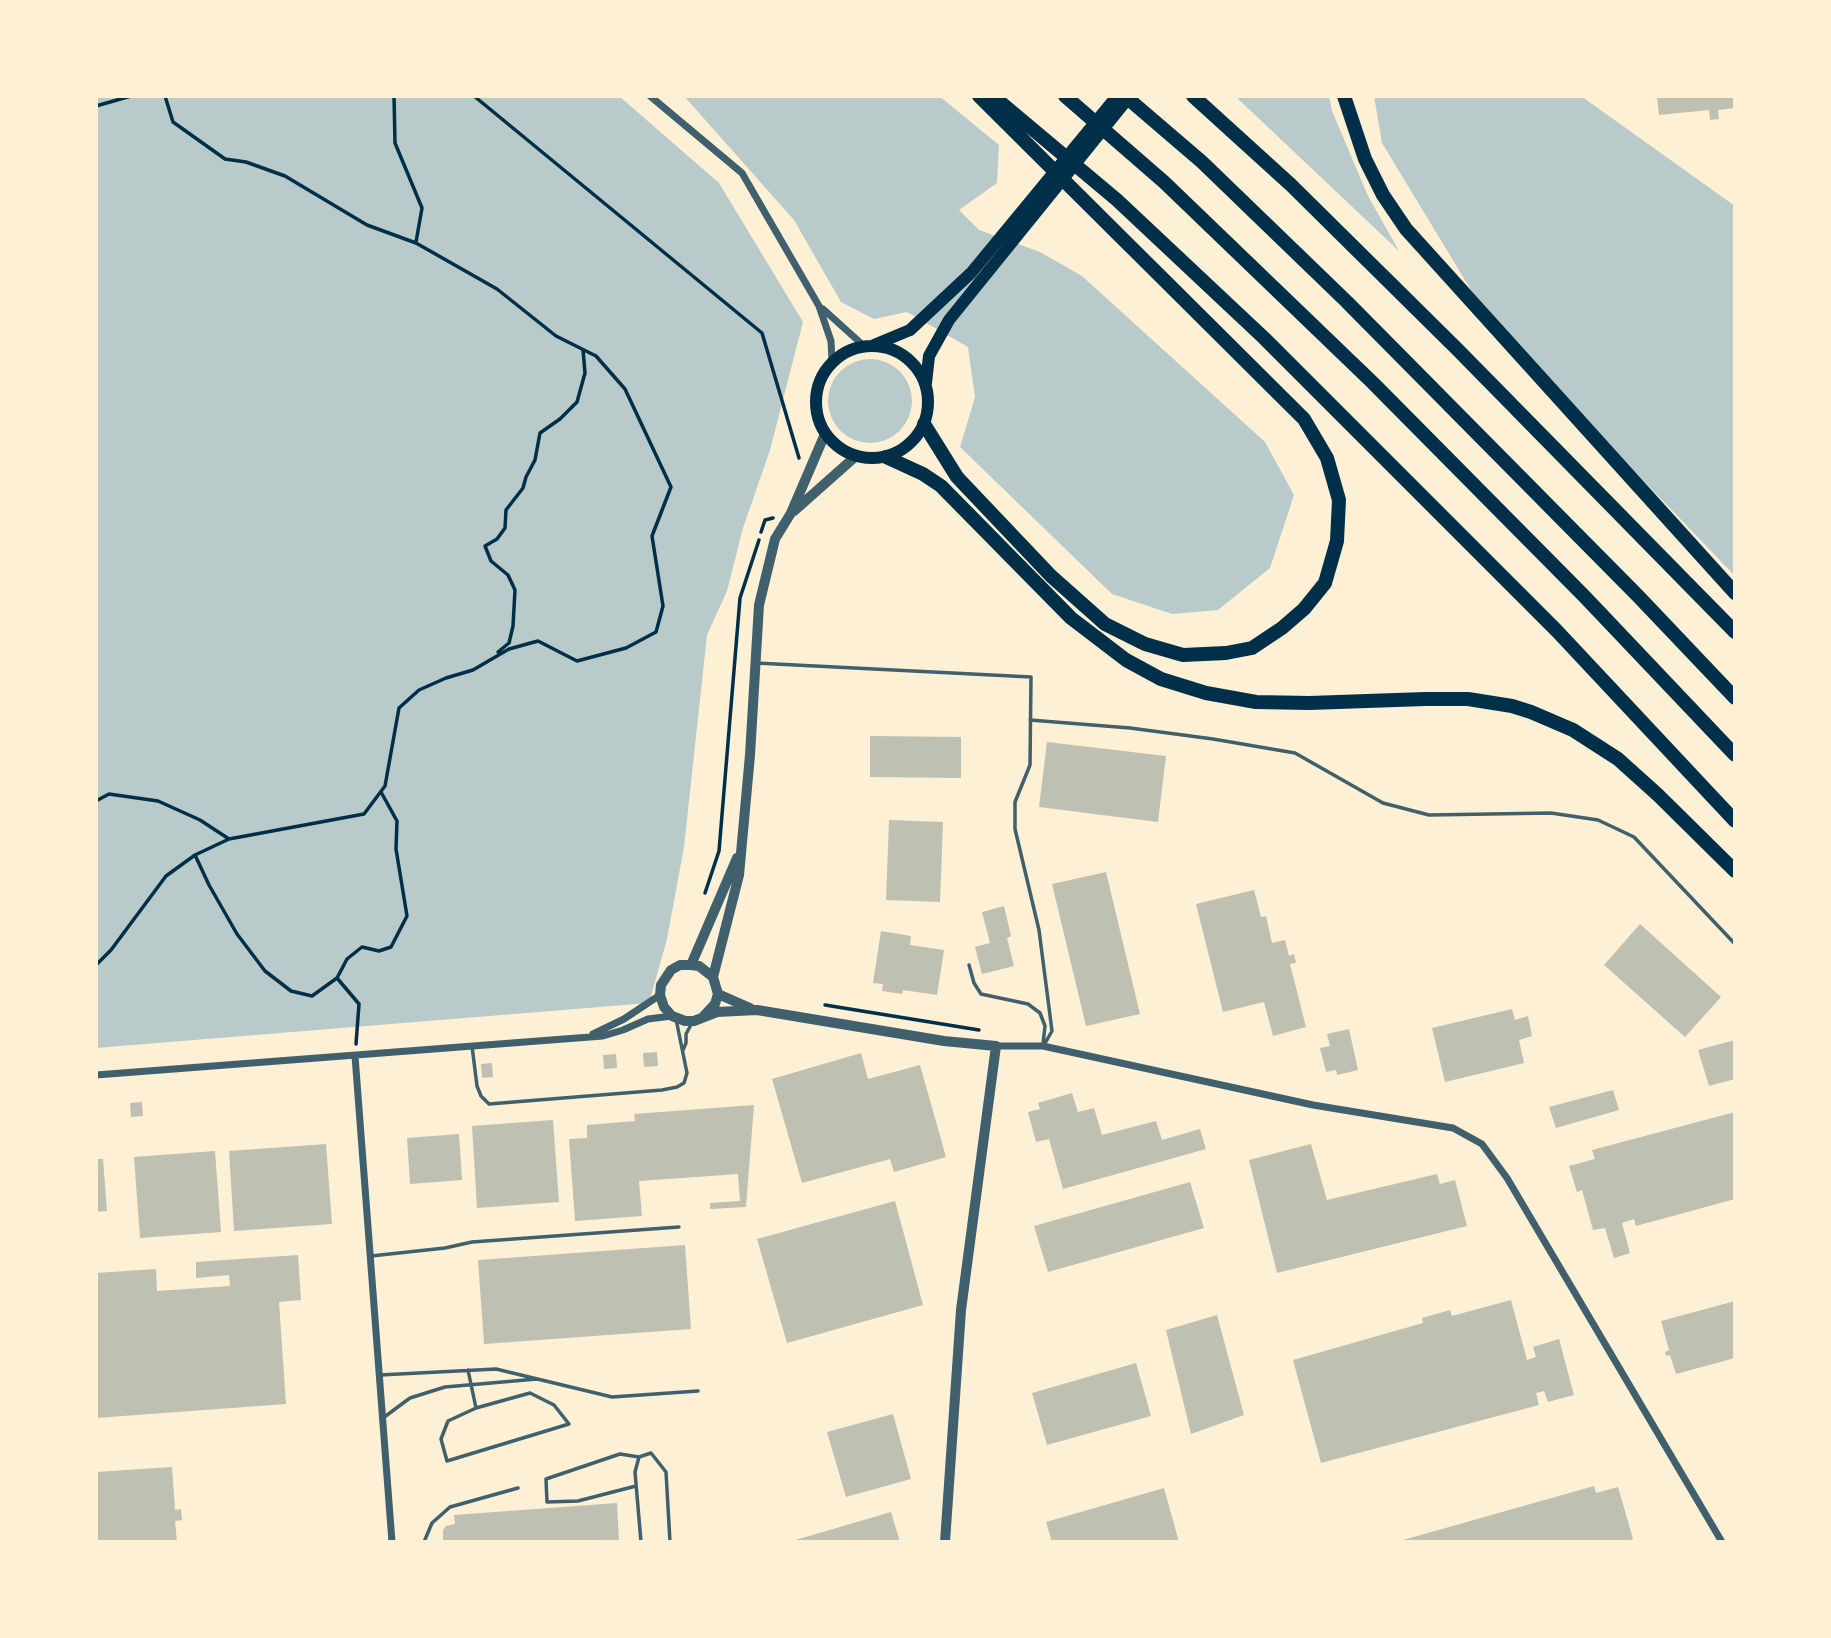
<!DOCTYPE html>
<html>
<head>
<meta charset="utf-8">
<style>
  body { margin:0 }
  #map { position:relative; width:1831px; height:1638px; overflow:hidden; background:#fdf0d5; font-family:Arial,sans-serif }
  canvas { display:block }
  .frame { position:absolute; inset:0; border:98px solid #fdf0d5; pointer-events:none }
</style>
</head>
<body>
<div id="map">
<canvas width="1831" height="1638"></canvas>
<div class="frame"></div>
</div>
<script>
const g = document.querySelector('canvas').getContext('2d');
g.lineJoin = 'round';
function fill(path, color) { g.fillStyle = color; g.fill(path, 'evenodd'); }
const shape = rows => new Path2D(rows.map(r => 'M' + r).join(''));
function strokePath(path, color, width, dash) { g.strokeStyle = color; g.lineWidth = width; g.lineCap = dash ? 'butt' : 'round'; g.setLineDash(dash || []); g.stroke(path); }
const green = shape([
  [96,96,619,96,719,183,803,322,770,450,743,528,727,591,707,635,684,847,667,939,649,1003,96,1048],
  [684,96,939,96,944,100,999,145,997,183,959,210,979,230,1040,252,1082,276,1265,442,1294,495,1270,568,1218,610,1172,614,1112,594,960,447,975,397,968,347,907,312,874,319,841,302,794,220],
  [1235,96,1329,96,1332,111,1368,196,1399,251],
  [1374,96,1581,96,1735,206,1735,576,1593,428,1471,290,1382,143],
  '828 401a42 42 0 1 1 84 0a42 42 0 1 1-84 0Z'
]);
const building = shape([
  [1657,96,1735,96,1735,108,1718,110,1719,119,1710,120,1709,110,1659,115],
  [870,736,961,737,961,778,870,777],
  [1047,742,1166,756,1158,822,1039,807],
  [889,820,943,822,940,902,886,900],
  [1106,872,1140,1014,1086,1026,1052,884],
  [1254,890,1261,917,1266,916,1272,943,1285,940,1289,956,1294,954,1296,963,1290,964,1306,1027,1273,1036,1264,1002,1223,1012,1196,904],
  [1004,906,1011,936,1007,938,1014,966,982,974,975,947,990,943,982,912],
  [1640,924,1721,997,1685,1037,1604,965],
  [881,931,911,936,910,945,944,950,937,995,903,990,902,994,882,991,883,984,873,983],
  [1512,1009,1515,1020,1528,1016,1532,1036,1519,1040,1524,1063,1445,1082,1432,1028],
  [1349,1029,1358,1070,1337,1075,1336,1070,1326,1072,1320,1048,1330,1046,1327,1034],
  [1735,1040,1735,1079,1709,1086,1698,1050],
  [657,1052,658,1066,644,1067,643,1053],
  [861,1053,868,1079,920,1065,946,1157,894,1172,890,1159,802,1183,772,1079],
  [616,1054,617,1068,604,1069,603,1055],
  [492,1063,493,1077,482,1078,481,1064],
  [1613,1090,1619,1110,1556,1128,1549,1107],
  [1072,1093,1078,1112,1094,1108,1102,1135,1156,1121,1162,1140,1200,1129,1206,1149,1063,1189,1049,1139,1036,1142,1028,1112,1040,1109,1038,1103],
  [142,1102,143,1116,131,1117,130,1103],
  [754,1105,746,1207,710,1209,710,1203,740,1201,738,1174,639,1181,642,1216,575,1221,569,1139,587,1138,587,1125,635,1121,634,1114],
  [1735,1112,1735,1199,1636,1226,1634,1219,1622,1223,1630,1253,1614,1258,1605,1228,1593,1230,1582,1190,1577,1192,1569,1166,1595,1159,1592,1150],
  [553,1120,559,1202,477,1208,472,1126],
  [459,1134,462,1180,410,1184,407,1138],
  [326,1144,332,1224,234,1231,229,1151],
  [1311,1144,1327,1200,1437,1174,1440,1184,1455,1180,1467,1226,1277,1273,1249,1160],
  [215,1151,221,1232,140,1238,134,1157],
  [96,1159,103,1159,107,1211,96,1212],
  [1190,1182,1204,1228,1048,1272,1034,1226],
  [895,1201,923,1305,787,1343,757,1239],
  [685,1245,691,1329,484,1344,478,1260],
  [298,1255,301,1300,279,1302,286,1404,96,1418,96,1273,156,1269,157,1291,230,1286,229,1275,196,1278,196,1262],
  [1511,1300,1527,1360,1536,1357,1533,1347,1559,1339,1574,1395,1548,1402,1544,1391,1536,1393,1539,1405,1321,1463,1293,1360,1423,1323,1422,1318,1450,1310,1452,1316],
  [1735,1301,1735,1358,1676,1374,1670,1355,1666,1356,1665,1352,1669,1350,1661,1321],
  [1217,1315,1244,1415,1191,1434,1166,1330],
  [1136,1363,1151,1416,1047,1445,1032,1393],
  [893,1414,911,1479,846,1497,827,1432],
  [172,1467,175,1510,181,1509,182,1520,175,1521,177,1542,96,1542,96,1472],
  [1594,1486,1596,1493,1618,1487,1633,1539,1625,1542,1396,1542],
  [1164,1488,1179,1542,1052,1542,1046,1522],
  [617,1503,619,1542,443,1542,443,1530,446,1526,455,1524,454,1515],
  [891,1512,900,1542,792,1542,792,1541]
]);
const path = shape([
  [394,96,395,143,422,208,416,242],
  [474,96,762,333,799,458],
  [96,106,131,96],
  [761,532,765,520,773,518],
  [498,652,509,643,513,626,515,590,508,575,491,561,485,546,497,539,505,528,506,510,523,488,526,477,535,460,540,433,560,419,577,402,585,373,583,350],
  [96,801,109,794,158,801,200,820,229,839],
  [195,855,209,885,237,934,265,971,291,991,312,996,337,978],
  [705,893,719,851,740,598,759,540],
  [96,965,111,950,166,876,195,855,229,839,364,814,385,786,399,708,419,690,446,678,473,670,509,649,538,641,577,661,626,648,656,632,663,606,652,536,671,487,625,389,596,356,556,336,497,289,416,243,367,225,285,176,246,162,225,159,173,122,165,96],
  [825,1005,979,1030],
  [356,1044,359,1004,337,978,347,959,362,947,379,951,391,947,407,916,396,849,397,821,381,792]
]);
const service = shape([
  [756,663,1031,677,1030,765,1015,802,1015,829,1039,930,1052,1031,1044,1045],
  [1030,720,1130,728,1213,739,1295,753,1383,803,1429,815,1551,813,1598,820,1634,837,1735,944],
  [969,965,974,983,981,994,1028,1004,1040,1013,1045,1026,1043,1044],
  [472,1046,477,1086,481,1096,489,1104,662,1090,677,1087,684,1083,687,1073,676,1019],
  [683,1050,686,1043,686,1034,692,1023],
  [371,1256,445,1248,472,1242,679,1227],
  [468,1370,476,1408],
  [380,1375,496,1369,612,1397,698,1391],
  [530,1393,554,1405,569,1424,447,1461,441,1439,448,1421,476,1408,530,1393],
  [383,1418,410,1398,445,1387,537,1379],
  [636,1486,578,1501,547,1502,546,1479,620,1454,639,1457],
  [424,1542,432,1523,450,1507,518,1488],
  [641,1542,635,1472,639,1457,651,1453,666,1472,670,1542]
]);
const minor = shape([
  [650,96,742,173,819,306,831,341,832,362],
  [823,309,864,346],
  [593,1034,624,1019,660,995],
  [996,1046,1043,1046,1313,1105,1453,1128,1482,1144,1507,1178,1722,1542],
  [355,1056,392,1542],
  [96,1075,603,1036,623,1030,648,1019,672,1016]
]);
const tertiary = shape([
  [794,511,856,456],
  [691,965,737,858],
  [713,977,739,875,750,755,759,605,775,539,791,513,825,434],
  [718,994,750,1008],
  [703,1017,715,1004,718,994,713,977,699,966,691,965,680,965,671,970,661,985,660,995,664,1007,672,1016,685,1021,694,1021,717,1012,757,1010,944,1041,996,1046,961,1310,945,1542]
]);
const primary = shape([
  [874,345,910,330,971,273,1117,96],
  '816 402a56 56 0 1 1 112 0a56 56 0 1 1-112 0Z',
  [926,383,929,356,949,320,1130,96]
]);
const motorway = shape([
  [993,96,1117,200,1264,338,1557,631,1735,821],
  [1065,96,1164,182,1373,383,1585,597,1735,755],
  [1125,96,1202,162,1347,302,1639,597,1735,698],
  [1193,96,1291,185,1458,350,1735,632],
  [1344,96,1365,159,1383,195,1406,229,1735,593],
  [924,424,957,477,1051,576,1105,624,1145,644,1183,655,1226,653,1252,648,1282,628,1304,609,1325,583,1337,541,1339,500,1327,458,1304,419,979,96],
  [886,457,923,474,941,486,1071,618,1126,660,1161,679,1206,693,1256,702,1309,703,1425,699,1468,699,1512,706,1531,712,1573,730,1618,759,1658,795,1735,871]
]);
fill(green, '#b9caca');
fill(building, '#bec0b2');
strokePath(path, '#003049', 3.5);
strokePath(service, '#3f606c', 3.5);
strokePath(minor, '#3f606c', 7);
strokePath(tertiary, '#3f606c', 10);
strokePath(primary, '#003049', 12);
strokePath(motorway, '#003049', 14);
</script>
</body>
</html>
